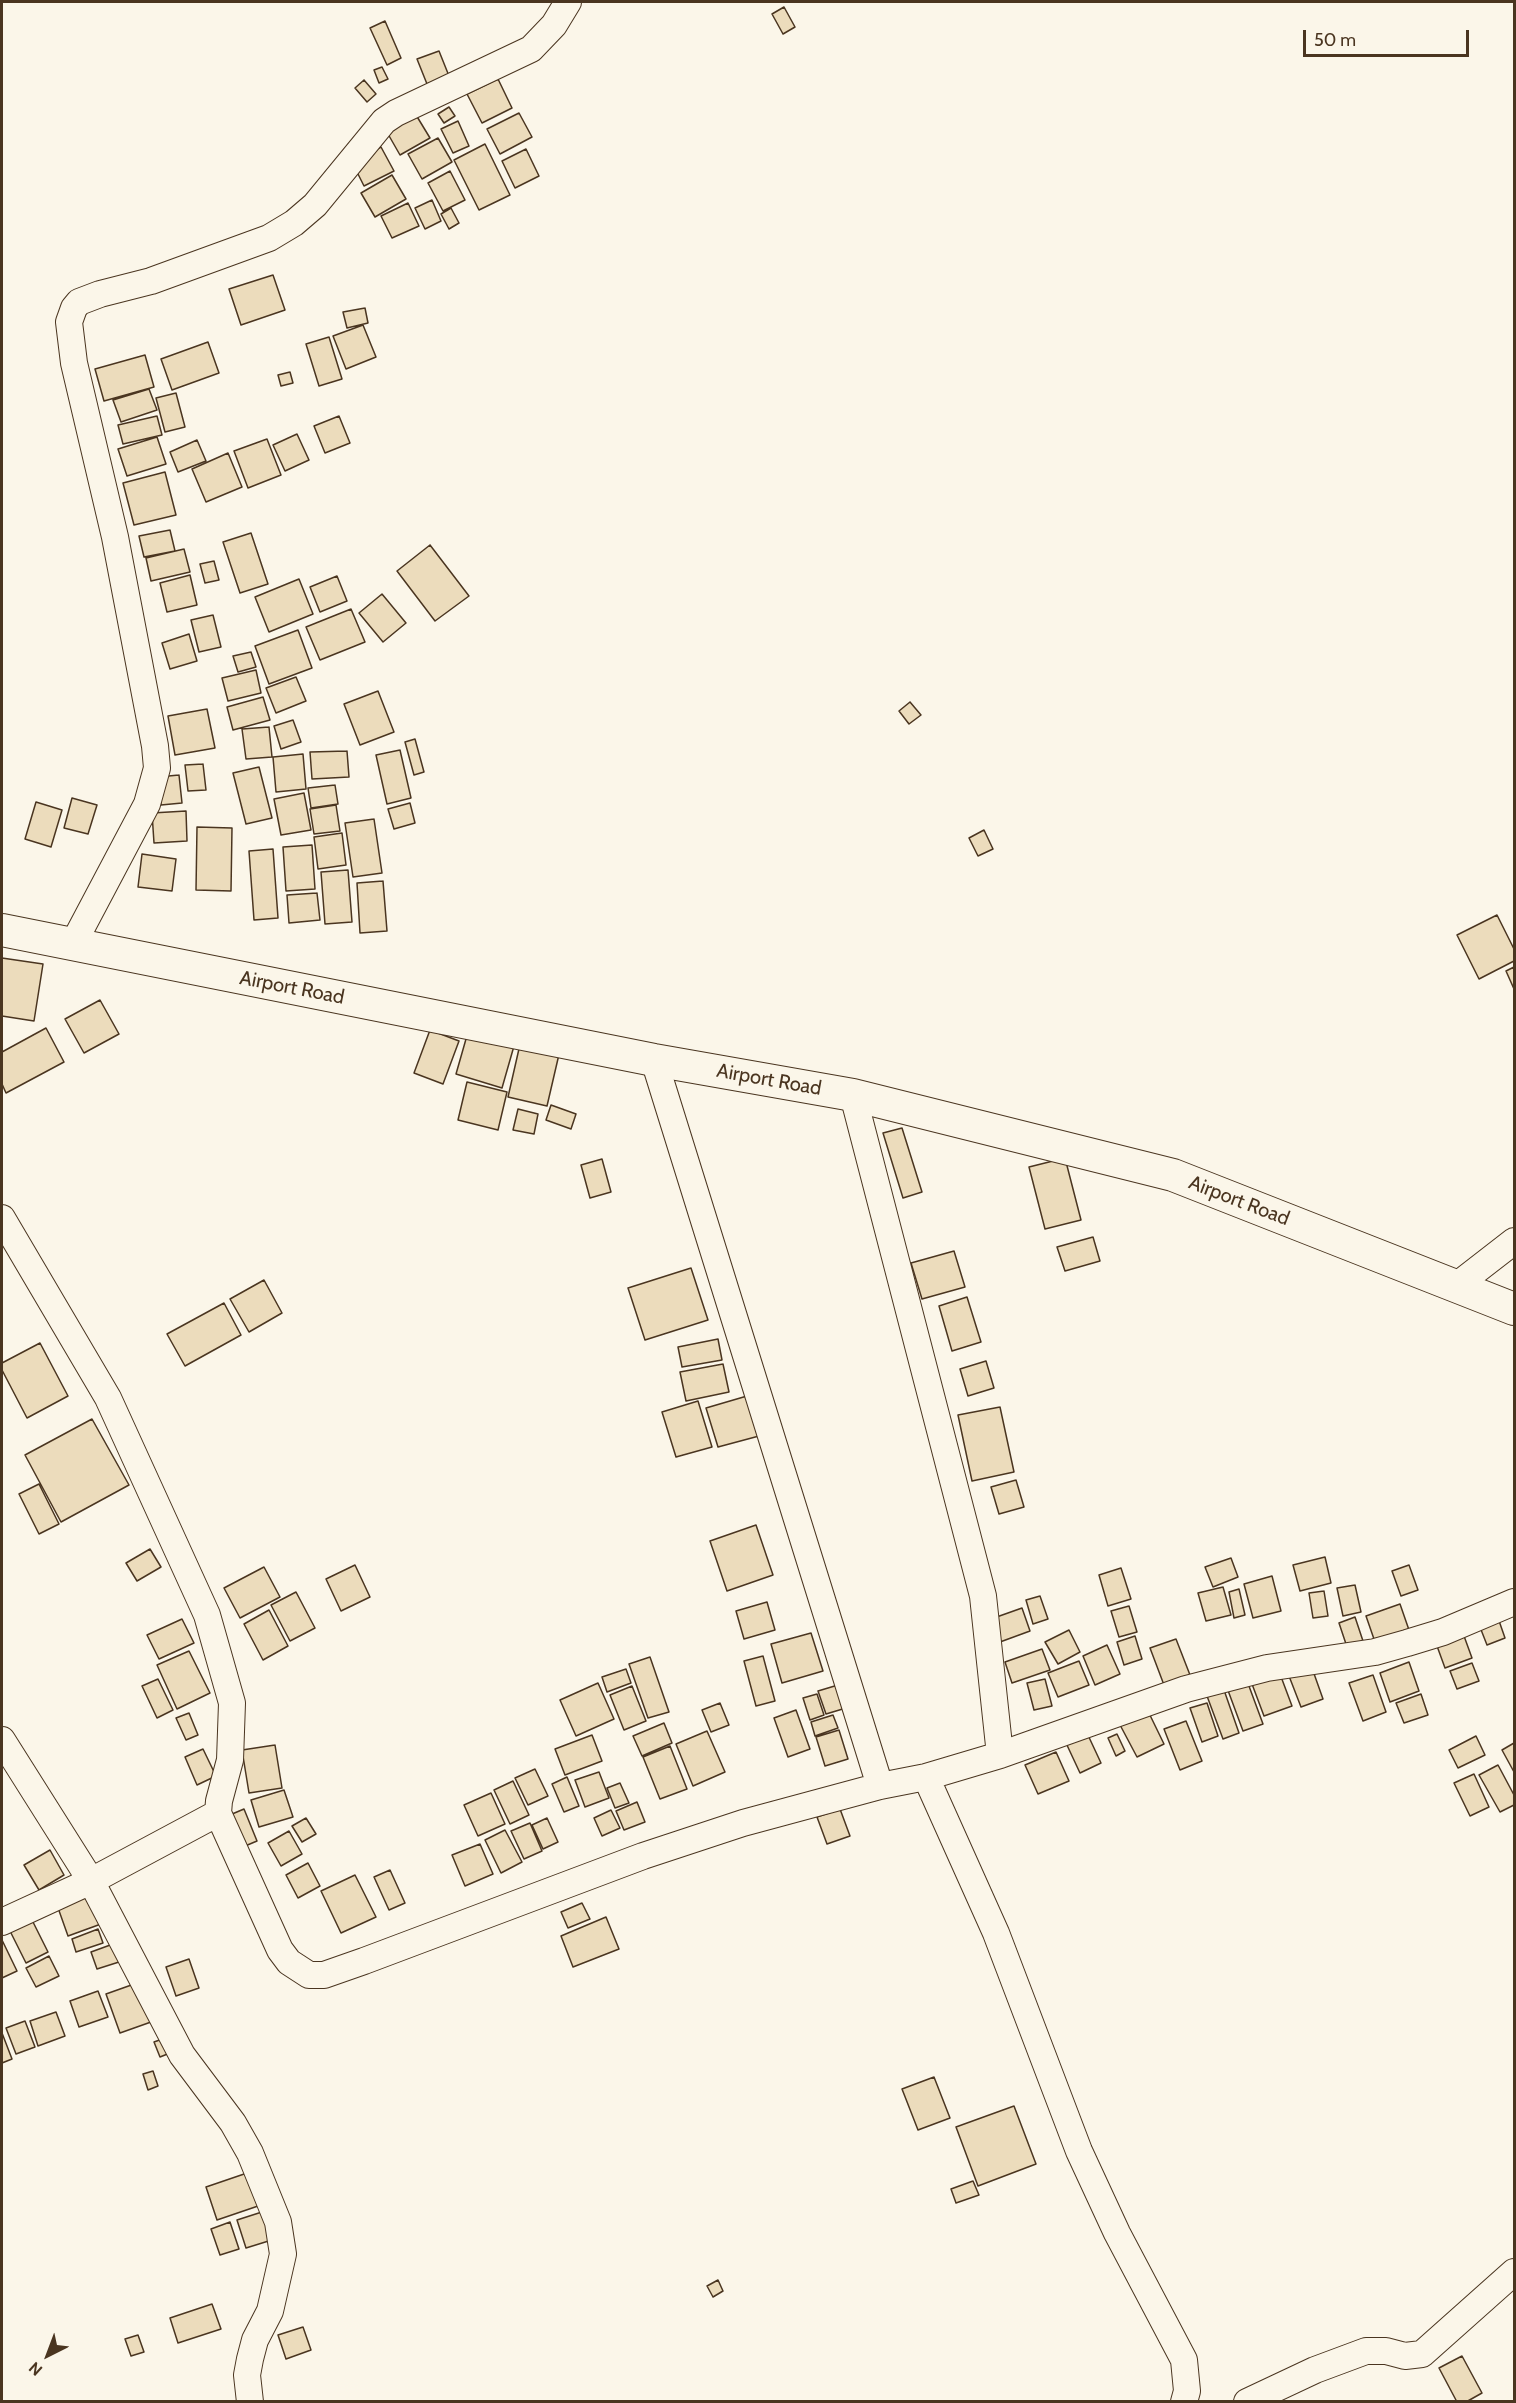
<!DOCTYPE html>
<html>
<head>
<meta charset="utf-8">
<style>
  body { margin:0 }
  #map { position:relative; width:1516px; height:2403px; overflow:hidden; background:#fbf6e9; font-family:Cabin,sans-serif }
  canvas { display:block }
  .frame { position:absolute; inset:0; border:3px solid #4a3520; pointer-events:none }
  .north { position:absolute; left:18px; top:2325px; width:60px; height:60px; -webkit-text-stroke:4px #fbf6e9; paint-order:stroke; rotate:222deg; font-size:16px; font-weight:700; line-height:24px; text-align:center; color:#4a3520 }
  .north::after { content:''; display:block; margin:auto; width:21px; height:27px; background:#4a3520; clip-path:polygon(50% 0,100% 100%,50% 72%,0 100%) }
  .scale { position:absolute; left:1303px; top:30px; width:166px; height:27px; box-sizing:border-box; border:3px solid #4a3520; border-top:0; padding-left:8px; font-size:18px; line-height:21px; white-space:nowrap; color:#4a3520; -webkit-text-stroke:4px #fbf6e9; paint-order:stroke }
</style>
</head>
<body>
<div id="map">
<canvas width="1516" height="2403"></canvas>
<div class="frame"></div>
<div class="north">N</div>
<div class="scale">50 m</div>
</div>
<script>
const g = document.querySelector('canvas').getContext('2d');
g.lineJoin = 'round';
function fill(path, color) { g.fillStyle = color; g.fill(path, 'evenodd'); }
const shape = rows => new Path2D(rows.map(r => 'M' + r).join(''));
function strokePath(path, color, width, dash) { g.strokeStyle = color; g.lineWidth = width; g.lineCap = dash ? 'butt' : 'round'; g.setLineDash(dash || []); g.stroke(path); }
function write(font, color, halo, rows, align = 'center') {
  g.font = font + ' Cabin,sans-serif'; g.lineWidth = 4.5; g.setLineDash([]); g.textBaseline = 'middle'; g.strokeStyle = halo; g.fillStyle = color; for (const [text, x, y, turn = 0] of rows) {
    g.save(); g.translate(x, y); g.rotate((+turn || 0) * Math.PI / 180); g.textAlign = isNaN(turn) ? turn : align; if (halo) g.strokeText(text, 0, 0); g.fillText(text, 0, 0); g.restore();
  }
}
const building = shape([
  [784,7,795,27,783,34,772,14,784,7],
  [385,21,401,58,387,65,370,28,385,21],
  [439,51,449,76,427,84,417,59,439,51],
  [382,67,388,79,379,83,374,70,382,67],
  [498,79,512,108,482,123,467,94,498,79],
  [364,80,376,94,367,102,355,88,364,80],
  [449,107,455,116,444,123,438,114,449,107],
  [413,110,430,138,400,155,384,127,413,110],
  [519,113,532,137,500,154,487,129,519,113],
  [458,121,469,146,453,153,441,129,458,121],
  [438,138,452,162,422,179,408,154,438,138],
  [485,144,510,195,479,210,454,160,485,144],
  [381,147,394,171,364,186,352,162,381,147],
  [526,149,539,176,515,188,502,161,526,149],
  [450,171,465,200,443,211,428,183,450,171],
  [392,175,406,199,375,217,361,193,392,175],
  [432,200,441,221,425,229,415,208,432,200],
  [408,203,419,226,392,238,381,216,408,203],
  [451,208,459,223,449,229,441,214,451,208],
  [273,275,285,310,241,325,229,289,273,275],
  [365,308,368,323,347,328,343,312,365,308],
  [363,325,376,357,346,369,333,336,363,325],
  [329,337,342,379,319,386,306,344,329,337],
  [208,342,219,373,172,390,161,359,208,342],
  [145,355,154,387,104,401,95,369,145,355],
  [290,372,293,383,281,386,278,375,290,372],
  [149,389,157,410,121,422,113,400,149,389],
  [176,393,185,427,165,432,156,398,176,393],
  [157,416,162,435,123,444,118,425,157,416],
  [339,416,350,443,325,453,314,426,339,416],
  [297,434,309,460,285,471,273,445,297,434],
  [157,437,166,464,127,476,118,449,157,437],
  [267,439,281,475,248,488,234,451,267,439],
  [197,440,206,461,178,472,170,452,197,440],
  [228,453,242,487,206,502,192,469,228,453],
  [165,472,176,515,134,525,123,483,165,472],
  [170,530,175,551,144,557,139,536,170,530],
  [251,533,268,584,240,593,223,542,251,533],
  [430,545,469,596,435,621,397,571,430,545],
  [184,549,190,572,151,581,146,558,184,549],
  [214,561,219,580,205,583,200,564,214,561],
  [190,575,197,605,167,612,160,583,190,575],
  [337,576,347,601,320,612,310,587,337,576],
  [299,579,313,614,269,632,255,597,299,579],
  [382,594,406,623,383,642,359,613,382,594],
  [351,609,365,642,320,660,306,627,351,609],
  [213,615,221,647,199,652,191,620,213,615],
  [298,630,312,668,269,684,255,646,298,630],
  [189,634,197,661,170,669,162,643,189,634],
  [251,652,256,667,238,672,233,656,251,652],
  [256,670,261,693,228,701,222,678,256,670],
  [296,677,306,701,276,713,266,688,296,677],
  [378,691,394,732,360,745,344,704,378,691],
  [263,697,270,720,233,730,227,707,263,697],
  [910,702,921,715,909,724,899,711,910,702],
  [207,709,215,748,175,755,168,716,207,709],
  [293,720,301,742,281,749,274,726,293,720],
  [269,727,272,757,246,759,242,729,269,727],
  [415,739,424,772,414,775,405,742,415,739],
  [400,750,411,798,387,804,376,755,400,750],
  [347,751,349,777,312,779,310,752,347,751],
  [303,754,306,789,276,792,273,757,303,754],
  [203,764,206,790,188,791,185,765,203,764],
  [259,767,272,818,246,824,233,773,259,767],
  [179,775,182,803,161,805,158,777,179,775],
  [335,785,338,804,311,808,308,788,335,785],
  [304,793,311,830,281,835,274,799,304,793],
  [72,798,97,805,88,834,64,828,72,798],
  [36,802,62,810,51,847,25,839,36,802],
  [410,803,415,823,394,829,388,809,410,803],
  [336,805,340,831,314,834,310,809,336,805],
  [186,811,187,841,154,843,152,813,186,811],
  [374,819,382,873,353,877,345,823,374,819],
  [197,827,232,828,231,891,196,890,197,827],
  [984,830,993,849,978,856,969,838,984,830],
  [342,833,346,865,318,869,314,837,342,833],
  [312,845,315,889,286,891,283,847,312,845],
  [273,849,278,918,254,920,249,851,273,849],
  [142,854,176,859,172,891,138,887,142,854],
  [348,870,352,922,325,924,321,872,348,870],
  [383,881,387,931,360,933,357,883,383,881],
  [317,893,320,920,289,923,287,895,317,893],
  [1497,915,1514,949,1514,961,1479,979,1457,935,1497,915],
  [2,958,43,964,34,1021,2,1016,2,958],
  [1514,967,1514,989,1506,971,1514,967],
  [100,1000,119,1034,84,1053,65,1019,100,1000],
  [46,1028,64,1062,6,1093,2,1084,2,1052,46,1028],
  [430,1030,459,1041,443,1084,414,1073,430,1030],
  [468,1032,514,1046,502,1088,456,1074,468,1032],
  [521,1040,560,1050,547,1106,508,1097,521,1040],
  [467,1082,507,1092,498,1130,458,1120,467,1082],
  [551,1105,576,1114,571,1129,546,1120,551,1105],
  [518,1109,538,1114,534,1134,513,1130,518,1109],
  [902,1128,922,1192,903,1198,883,1133,902,1128],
  [1065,1158,1081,1220,1045,1229,1029,1167,1065,1158],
  [602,1159,611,1192,590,1198,581,1165,602,1159],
  [1093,1237,1100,1261,1065,1271,1057,1247,1093,1237],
  [954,1251,965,1287,922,1299,911,1263,954,1251],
  [691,1268,708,1320,645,1340,628,1288,691,1268],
  [264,1280,282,1313,249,1332,230,1299,264,1280],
  [967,1297,981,1342,952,1351,939,1306,967,1297],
  [224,1303,241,1335,185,1366,167,1334,224,1303],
  [718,1339,722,1360,682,1367,678,1347,718,1339],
  [40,1343,68,1396,27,1418,2,1370,2,1363,40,1343],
  [986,1361,994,1388,968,1396,960,1369,986,1361],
  [723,1364,729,1392,686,1401,680,1372,723,1364],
  [747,1396,759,1436,718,1447,706,1408,747,1396],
  [698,1401,712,1447,676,1457,662,1412,698,1401],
  [1000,1407,1014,1472,972,1481,958,1415,1000,1407],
  [92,1419,129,1485,61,1522,25,1455,92,1419],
  [1016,1480,1024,1507,999,1514,991,1487,1016,1480],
  [39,1484,59,1524,39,1534,19,1494,39,1484],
  [756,1525,773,1575,727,1591,710,1541,756,1525],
  [150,1549,161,1567,137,1581,126,1563,150,1549],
  [1325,1557,1331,1583,1300,1591,1293,1565,1325,1557],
  [1231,1558,1238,1577,1213,1587,1205,1567,1231,1558],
  [355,1565,370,1597,341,1611,326,1579,355,1565],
  [1409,1565,1418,1590,1401,1596,1392,1571,1409,1565],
  [264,1567,280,1597,240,1618,224,1588,264,1567],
  [1121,1568,1131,1599,1108,1606,1099,1575,1121,1568],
  [1272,1576,1281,1611,1253,1618,1244,1584,1272,1576],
  [1355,1585,1361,1612,1343,1616,1337,1588,1355,1585],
  [1223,1587,1231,1615,1206,1621,1198,1593,1223,1587],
  [1239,1589,1245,1615,1234,1618,1229,1592,1239,1589],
  [1324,1591,1328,1616,1313,1618,1309,1593,1324,1591],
  [296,1592,315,1628,290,1641,271,1605,296,1592],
  [1040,1596,1048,1619,1033,1624,1026,1600,1040,1596],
  [767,1602,775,1630,744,1639,736,1611,767,1602],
  [1400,1604,1409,1630,1375,1642,1366,1616,1400,1604],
  [1129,1606,1137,1632,1119,1637,1111,1611,1129,1606],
  [1022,1608,1030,1631,1000,1642,991,1619,1022,1608],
  [269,1610,288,1646,263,1660,244,1624,269,1610],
  [1497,1615,1505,1638,1487,1645,1478,1622,1497,1615],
  [1355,1617,1364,1644,1348,1650,1339,1623,1355,1617],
  [182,1619,194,1643,159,1659,147,1635,182,1619],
  [1069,1630,1080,1652,1058,1664,1045,1642,1069,1630],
  [811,1633,823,1671,782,1683,771,1644,811,1633],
  [1135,1636,1142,1659,1124,1665,1117,1642,1135,1636],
  [1464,1636,1472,1658,1445,1668,1437,1646,1464,1636],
  [1176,1639,1190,1675,1164,1685,1150,1648,1176,1639],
  [1107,1645,1120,1674,1095,1685,1083,1656,1107,1645],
  [1042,1649,1050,1670,1012,1683,1005,1662,1042,1649],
  [189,1651,210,1693,177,1709,157,1665,189,1651],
  [763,1656,775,1701,756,1706,744,1661,763,1656],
  [650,1657,669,1712,648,1718,629,1664,650,1657],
  [1079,1661,1089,1685,1058,1697,1048,1673,1079,1661],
  [1409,1662,1419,1691,1390,1702,1380,1673,1409,1662],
  [1472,1663,1479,1681,1457,1689,1450,1671,1472,1663],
  [1312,1668,1323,1699,1301,1707,1289,1676,1312,1668],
  [626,1669,631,1683,607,1692,602,1677,626,1669],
  [1280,1674,1292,1706,1264,1716,1252,1684,1280,1674],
  [1373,1675,1386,1712,1363,1721,1349,1683,1373,1675],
  [1246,1678,1263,1724,1243,1731,1226,1685,1246,1678],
  [158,1679,173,1710,157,1718,142,1686,158,1679],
  [1045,1679,1052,1706,1034,1710,1027,1683,1045,1679],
  [598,1683,614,1719,576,1736,560,1700,598,1683],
  [838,1685,846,1708,826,1714,818,1691,838,1685],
  [632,1686,646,1721,624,1730,610,1695,632,1686],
  [1224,1690,1239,1733,1223,1739,1207,1696,1224,1690],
  [817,1694,824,1715,810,1720,803,1698,817,1694],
  [1421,1694,1428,1715,1404,1723,1396,1703,1421,1694],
  [720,1703,729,1725,711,1732,702,1710,720,1703],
  [1207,1703,1218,1736,1202,1742,1190,1708,1207,1703],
  [1147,1709,1164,1744,1137,1757,1119,1723,1147,1709],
  [796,1710,810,1749,788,1757,774,1718,796,1710],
  [189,1713,198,1735,186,1740,176,1718,189,1713],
  [833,1715,838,1728,815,1736,811,1722,833,1715],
  [1186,1721,1202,1761,1180,1770,1164,1729,1186,1721],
  [664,1723,672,1743,642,1756,633,1736,664,1723],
  [839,1730,848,1759,825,1766,816,1737,839,1730],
  [707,1731,725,1772,693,1786,676,1744,707,1731],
  [1087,1733,1101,1763,1080,1773,1066,1743,1087,1733],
  [1117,1734,1125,1751,1116,1756,1108,1738,1117,1734],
  [592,1735,602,1761,565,1775,555,1749,592,1735],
  [1476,1736,1485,1755,1458,1768,1449,1750,1476,1736],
  [1514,1743,1514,1772,1502,1750,1514,1743],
  [275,1745,282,1788,249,1793,242,1750,275,1745],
  [670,1746,687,1789,660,1799,643,1757,670,1746],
  [203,1749,216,1776,197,1785,185,1757,203,1749],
  [1056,1752,1069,1781,1038,1794,1025,1765,1056,1752],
  [1498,1765,1514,1795,1514,1805,1500,1812,1479,1775,1498,1765],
  [535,1769,548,1796,528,1805,515,1778,535,1769],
  [599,1772,609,1798,585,1807,575,1780,599,1772],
  [1474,1774,1489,1807,1470,1816,1454,1783,1474,1774],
  [567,1777,579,1806,564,1812,552,1784,567,1777],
  [513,1781,529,1815,510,1824,494,1790,513,1781],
  [620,1783,629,1803,615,1808,607,1788,620,1783],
  [284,1790,293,1817,259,1827,251,1800,284,1790],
  [491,1793,505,1824,478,1836,464,1805,491,1793],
  [637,1802,645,1822,624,1830,616,1811,637,1802],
  [244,1809,257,1841,238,1849,225,1817,244,1809],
  [840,1809,850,1836,827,1844,817,1817,840,1809],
  [611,1810,620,1828,602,1836,594,1818,611,1810],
  [306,1818,316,1834,302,1842,292,1826,306,1818],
  [547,1818,558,1842,543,1849,532,1825,547,1818],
  [530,1823,542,1851,524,1859,511,1831,530,1823],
  [505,1830,522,1862,501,1873,485,1840,505,1830],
  [289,1831,302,1854,281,1866,268,1843,289,1831],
  [480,1844,493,1874,465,1886,452,1855,480,1844],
  [50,1850,64,1875,39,1890,24,1865,50,1850],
  [308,1863,320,1886,298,1898,286,1875,308,1863],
  [390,1870,405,1903,389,1910,374,1877,390,1870],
  [355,1875,376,1917,341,1933,321,1891,355,1875],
  [90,1893,101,1924,68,1936,57,1905,90,1893],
  [582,1903,590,1919,568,1928,561,1912,582,1903],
  [606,1917,619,1949,573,1967,561,1936,606,1917],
  [31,1918,48,1952,26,1963,9,1929,31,1918],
  [98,1929,103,1943,76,1952,72,1939,98,1929],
  [2,1940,17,1971,2,1978,2,1940],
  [113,1944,119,1962,97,1969,91,1952,113,1944],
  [49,1956,59,1976,36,1987,26,1968,49,1956],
  [189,1959,199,1988,176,1996,166,1967,189,1959],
  [137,1983,151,2022,120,2033,106,1994,137,1983],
  [98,1991,108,2017,79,2027,70,2001,98,1991],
  [56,2012,65,2036,38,2046,30,2021,56,2012],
  [25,2021,35,2047,16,2054,6,2028,25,2021],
  [2,2033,12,2059,2,2063,2,2033],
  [165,2038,170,2053,160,2057,154,2042,165,2038],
  [153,2071,158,2086,148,2090,143,2074,153,2071],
  [934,2077,950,2118,918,2130,902,2089,934,2077],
  [1014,2106,1036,2164,978,2186,956,2127,1014,2106],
  [250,2172,261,2205,217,2220,206,2187,250,2172],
  [973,2181,979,2195,956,2203,951,2189,973,2181],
  [265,2211,275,2239,246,2248,237,2220,265,2211],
  [230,2222,239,2249,220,2255,211,2229,230,2222],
  [718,2280,723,2291,713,2297,707,2286,718,2280],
  [212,2304,221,2329,178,2343,170,2318,212,2304],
  [303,2327,311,2350,286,2359,278,2335,303,2327],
  [138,2335,144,2352,131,2356,125,2339,138,2335],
  [1462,2356,1482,2393,1466,2402,1457,2402,1439,2368,1462,2356]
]);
const minor = shape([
  [73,944,147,804,157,768,155,746,115,537,74,363,69,322,74,308,79,302,100,294,151,281,269,238,294,223,315,205,384,121,396,113,531,49,554,25,568,2],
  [654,1060,880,1786],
  [853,1095,983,1596,1000,1755],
  [2,1218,108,1398,207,1615,232,1703,230,1760,219,1801,218,1813,280,1950,289,1962,309,1975,324,1975,364,1961,643,1856,743,1823,880,1786,926,1777,1000,1755,1186,1689,1267,1668,1375,1652,1407,1643,1443,1632,1514,1602],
  [1456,1286,1514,1241],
  [2,1740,91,1881,182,2055,233,2123,250,2153,278,2222,283,2254,270,2311,255,2340,250,2359,247,2375,250,2402],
  [926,1777,996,1933,1079,2151,1117,2233,1184,2360,1187,2391,1184,2402],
  [2,1922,91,1881,218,1813],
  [1247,2402,1315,2370,1366,2351,1386,2351,1405,2356,1422,2354,1514,2272]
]);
const major = shape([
  [2,930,654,1060,853,1095,1173,1175,1514,1309]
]);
const streetNames = [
  ["Airport Road",292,988,11],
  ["Airport Road",769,1080,10],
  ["Airport Road",1239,1201,21]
];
fill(building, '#ecdcbc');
strokePath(building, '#4a3520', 1.5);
strokePath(minor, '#4a3520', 28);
strokePath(major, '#4a3520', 34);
strokePath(minor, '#fbf6e9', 26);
strokePath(major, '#fbf6e9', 32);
write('20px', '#4a3520', '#fbf6e9', streetNames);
</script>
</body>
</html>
